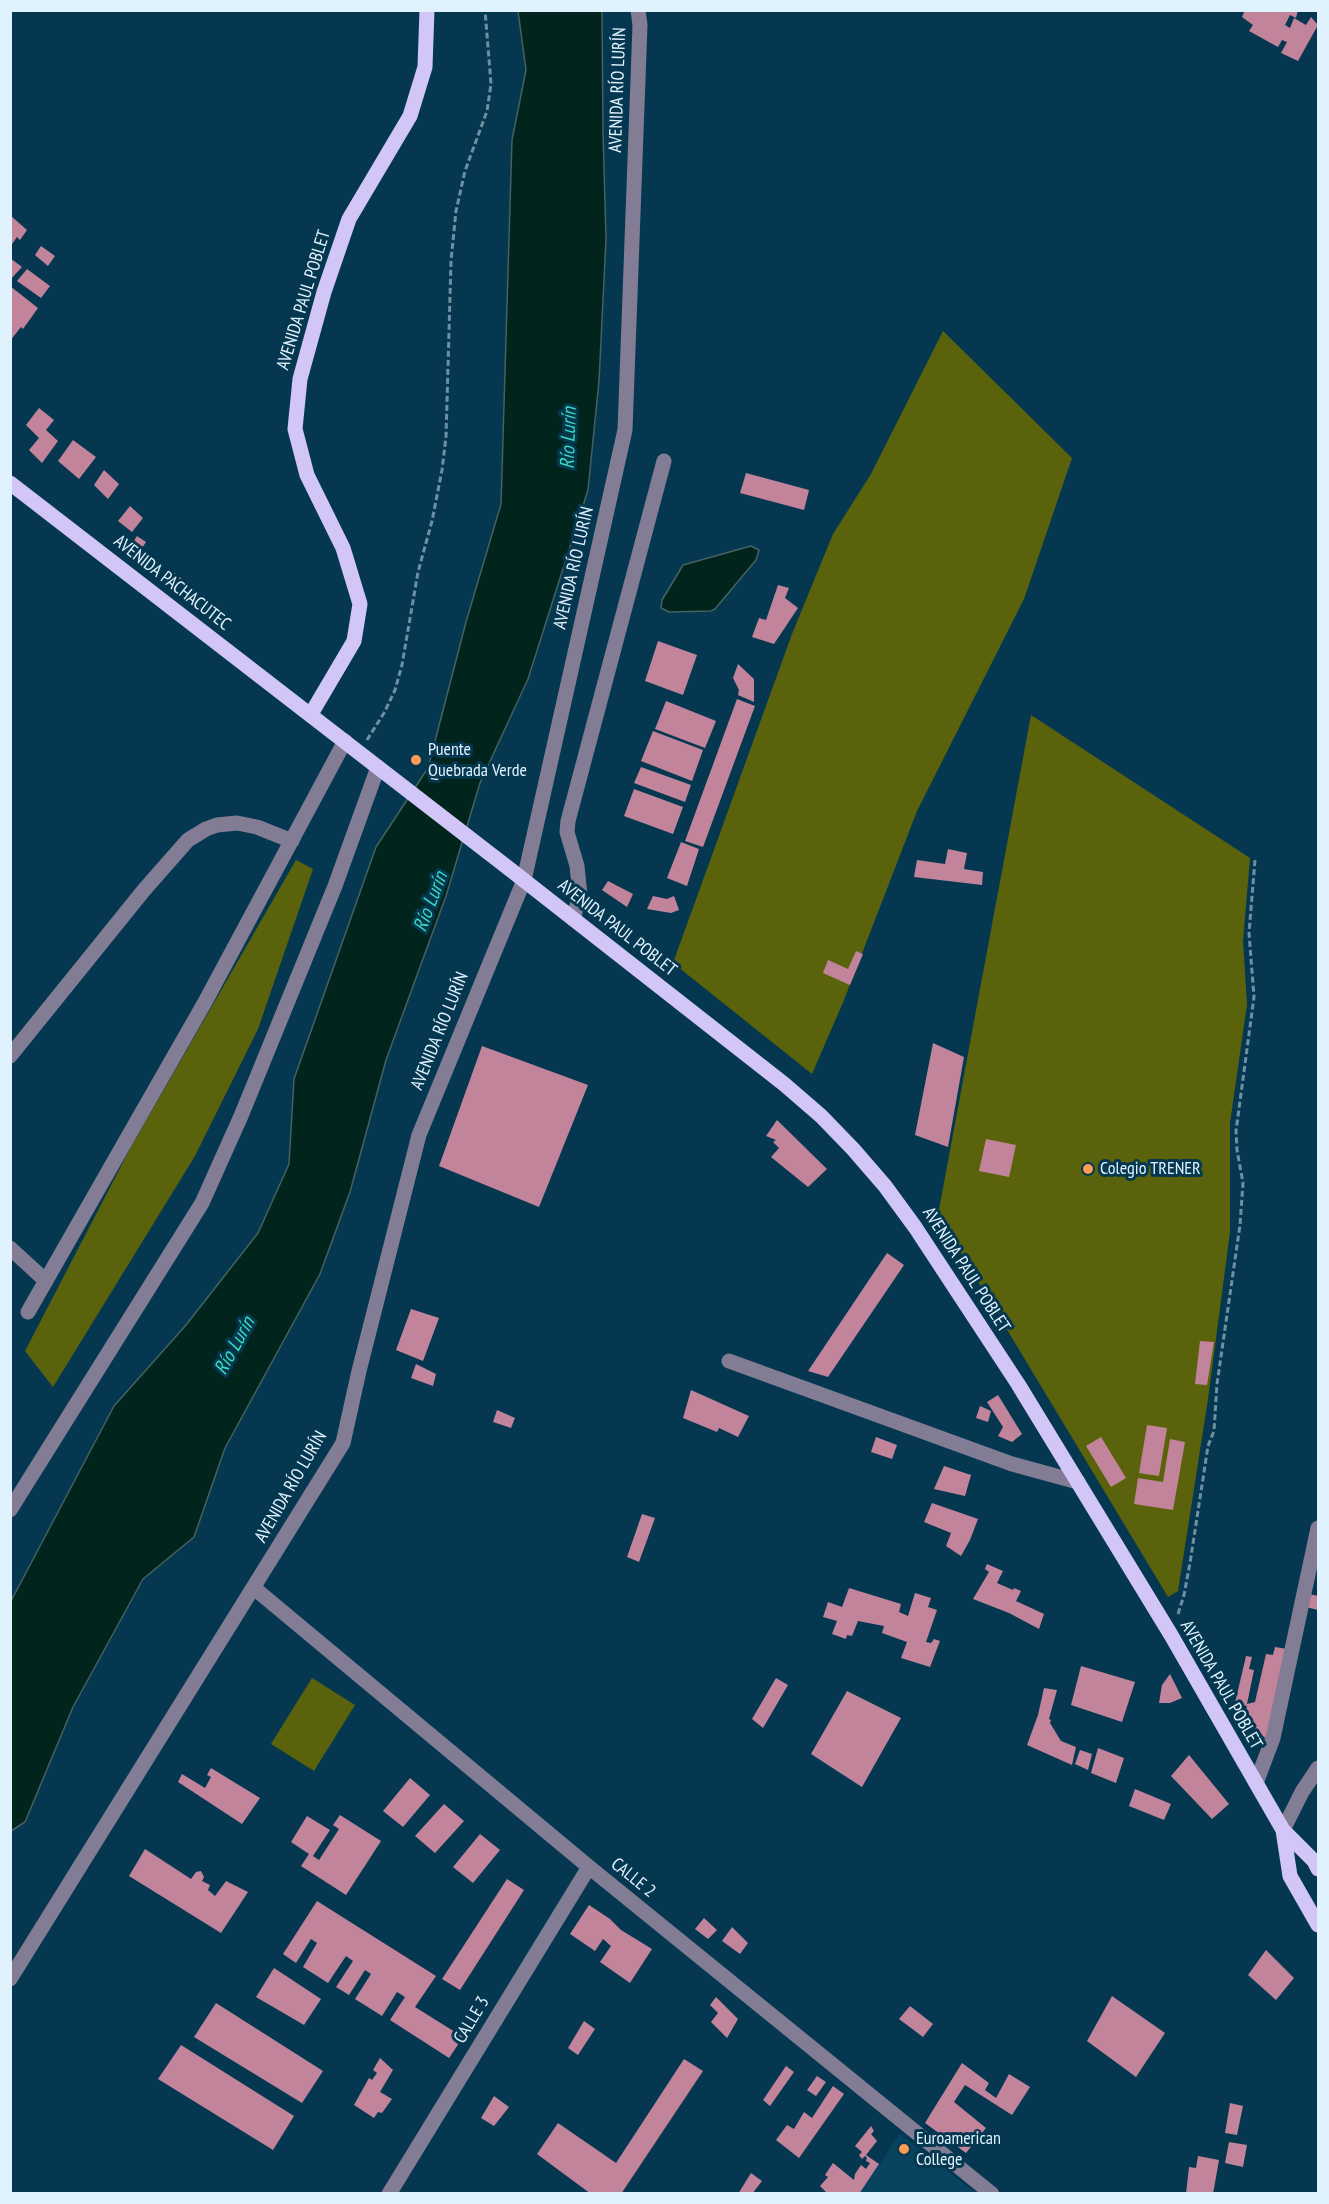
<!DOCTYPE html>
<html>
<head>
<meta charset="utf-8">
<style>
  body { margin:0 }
  #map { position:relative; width:1329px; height:2204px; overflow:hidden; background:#053850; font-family:"PT Sans Narrow",sans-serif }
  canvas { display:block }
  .frame { position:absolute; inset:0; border:12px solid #e0f2fd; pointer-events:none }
</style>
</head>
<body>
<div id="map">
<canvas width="1329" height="2204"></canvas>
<div class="frame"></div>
</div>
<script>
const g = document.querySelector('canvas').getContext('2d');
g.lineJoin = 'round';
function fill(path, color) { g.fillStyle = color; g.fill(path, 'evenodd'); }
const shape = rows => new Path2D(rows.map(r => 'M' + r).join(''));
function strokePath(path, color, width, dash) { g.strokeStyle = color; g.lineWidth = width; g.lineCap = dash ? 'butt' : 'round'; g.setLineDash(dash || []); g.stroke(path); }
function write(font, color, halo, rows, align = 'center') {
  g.font = font + ' "PT Sans Narrow",sans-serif'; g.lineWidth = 6; g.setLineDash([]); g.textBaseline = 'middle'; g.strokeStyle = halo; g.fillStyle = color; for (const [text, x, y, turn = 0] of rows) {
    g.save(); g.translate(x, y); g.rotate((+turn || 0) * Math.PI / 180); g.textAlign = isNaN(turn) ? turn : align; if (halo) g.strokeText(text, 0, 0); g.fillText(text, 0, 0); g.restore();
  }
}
const built = shape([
  [900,2134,976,2193,859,2194]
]);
const green = shape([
  [943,331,1072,458,1024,599,917,811,844,1000,812,1074,673,963,792,634,833,534,871,474],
  [1031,715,1250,858,1243,941,1247,1004,1230,1123,1230,1232,1208,1399,1178,1591,1168,1597,938,1215],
  [296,860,313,869,258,1029,195,1156,53,1387,25,1351,131,1147],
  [312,1678,355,1705,314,1771,271,1744]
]);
const water = shape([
  [518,11,602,11,603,131,606,239,599,381,588,490,528,679,480,783,446,896,386,1060,350,1192,320,1274,225,1448,194,1537,143,1579,73,1707,25,1822,11,1831,11,1601,114,1406,186,1325,258,1233,289,1164,294,1079,376,847,428,768,466,622,501,504,512,140,526,70,518,11],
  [751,546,759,550,756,560,715,609,711,611,669,612,661,608,662,600,683,565,751,546]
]);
const building = shape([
  [1245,10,1298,10,1296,18,1290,15,1285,25,1290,28,1294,18,1306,25,1311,17,1318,25,1298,61,1281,53,1287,42,1282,40,1278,47,1249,31,1253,25,1242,17],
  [10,215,27,230,20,240,17,237,10,247],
  [41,246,55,256,48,266,35,255],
  [10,258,22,267,10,280],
  [27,269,50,286,41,298,17,281],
  [10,286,38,308,23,329,21,327,10,341],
  [39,408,54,420,46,430,58,441,42,463,29,450,39,438,26,425],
  [73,440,96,457,79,479,58,461],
  [104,470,119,484,108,499,94,485],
  [746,473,809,490,804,510,740,493],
  [130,506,143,518,132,532,118,521],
  [137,536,146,542,140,551,132,544],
  [170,569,182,579,179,588,164,576],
  [778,585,789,588,785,598,798,608,774,644,752,637,759,618,766,620],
  [658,641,697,655,683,695,645,681],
  [738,664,754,679,754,702,738,695,739,690,733,678],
  [737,699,755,706,703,847,685,841],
  [666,701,716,721,705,748,655,729],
  [653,731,703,750,692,781,641,761],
  [641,767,691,785,685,802,634,783],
  [634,789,683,807,673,834,624,816],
  [681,842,699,849,687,886,667,878],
  [948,849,967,853,964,869,983,872,982,885,914,877,917,860,945,864],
  [608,881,633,894,627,907,602,890],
  [653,896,667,899,674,896,679,910,671,913,647,909],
  [856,951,863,954,850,985,823,973,828,960,848,969],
  [933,1043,964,1057,948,1147,915,1135],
  [482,1046,588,1085,539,1207,439,1166],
  [777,1120,827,1169,808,1187,771,1157,779,1148,773,1142,776,1140,766,1136],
  [986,1139,1016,1145,1009,1177,979,1171],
  [887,1253,904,1265,828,1377,808,1371],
  [411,1309,439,1318,423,1361,396,1350],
  [1200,1341,1214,1342,1207,1385,1195,1384],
  [416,1364,436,1374,433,1386,411,1378],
  [691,1390,749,1416,738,1437,719,1428,717,1432,683,1418],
  [998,1395,1022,1434,1012,1442,998,1436,1003,1427,987,1402],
  [980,1406,991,1411,988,1422,976,1418],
  [497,1410,515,1418,511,1428,493,1422],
  [1147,1425,1167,1428,1159,1476,1139,1473],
  [876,1437,897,1445,892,1459,871,1452],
  [1101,1437,1126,1478,1111,1487,1086,1446],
  [1170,1439,1185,1442,1173,1510,1134,1504,1138,1478,1163,1482],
  [944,1466,971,1475,965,1496,934,1489],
  [932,1503,978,1519,970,1540,961,1556,946,1546,951,1533,924,1522],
  [642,1514,655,1518,639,1562,627,1557],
  [987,1564,1003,1571,997,1583,1013,1590,1014,1588,1021,1591,1016,1601,1044,1614,1039,1629,1009,1613,973,1599,989,1572,985,1569],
  [849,1588,901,1604,899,1612,908,1616,915,1593,931,1598,928,1607,937,1610,926,1642,931,1643,934,1639,940,1641,930,1667,901,1658,907,1642,882,1633,884,1626,858,1621,852,1636,847,1635,846,1639,832,1634,837,1621,823,1617,828,1602,842,1607],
  [1309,1594,1318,1596,1318,1610,1306,1607],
  [1275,1647,1287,1649,1268,1741,1244,1717,1247,1706,1235,1703,1246,1656,1252,1657,1249,1669,1254,1670,1247,1704,1255,1702,1266,1654,1273,1655],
  [1081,1666,1135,1682,1122,1722,1071,1705],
  [1170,1674,1182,1698,1170,1703,1159,1703,1162,1685],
  [776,1678,788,1685,763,1728,752,1719],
  [1044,1688,1057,1690,1049,1719,1051,1720,1050,1723,1061,1741,1076,1747,1072,1765,1027,1745,1038,1715],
  [847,1691,901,1718,862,1787,811,1754],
  [1098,1748,1124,1758,1116,1783,1091,1773],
  [1080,1750,1092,1754,1088,1770,1075,1764],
  [1189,1755,1229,1804,1212,1819,1171,1776],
  [211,1768,260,1798,242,1824,178,1782,182,1774,205,1788,211,1777,207,1775],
  [410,1778,430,1795,403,1827,383,1811],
  [1135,1789,1171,1804,1164,1820,1129,1806],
  [444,1804,464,1821,435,1853,415,1836],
  [340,1815,381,1841,346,1895,301,1866,309,1854,291,1842,307,1816,330,1830,313,1856,319,1860,339,1829,333,1825],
  [480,1834,500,1850,473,1883,453,1867],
  [145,1849,191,1879,196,1872,201,1871,204,1877,202,1881,210,1885,208,1890,215,1896,226,1881,248,1892,221,1933,129,1876],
  [507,1879,524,1890,460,1990,442,1979],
  [317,1901,436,1976,415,2007,463,2037,449,2058,390,2020,405,1997,397,1992,382,2016,355,1999,371,1974,365,1970,349,1995,336,1987,353,1961,346,1956,328,1983,303,1967,317,1943,311,1939,296,1963,283,1954],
  [589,1905,610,1919,621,1930,652,1949,630,1983,600,1962,611,1946,603,1939,595,1951,570,1934],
  [704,1918,717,1930,708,1939,695,1929],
  [732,1927,748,1943,740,1954,722,1941],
  [1266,1950,1294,1978,1276,2000,1248,1975],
  [274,1968,321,1999,304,2025,256,1997],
  [1112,1996,1165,2033,1136,2077,1087,2041],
  [716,1997,738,2019,727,2038,711,2022,718,2013,710,2005],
  [216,2003,323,2071,302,2103,194,2037],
  [910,2006,933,2024,923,2037,899,2019],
  [584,2021,595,2029,578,2055,568,2048],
  [181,2045,294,2116,273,2150,158,2079],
  [380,2058,393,2070,380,2092,392,2099,382,2113,378,2112,374,2118,354,2105,369,2078,372,2080,377,2073,373,2070],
  [684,2059,703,2071,621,2194,591,2194,537,2154,558,2123,616,2163],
  [962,2063,989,2083,985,2090,996,2098,1009,2074,1030,2087,1012,2115,965,2085,954,2102,986,2128,966,2153,925,2123],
  [786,2066,794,2072,770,2106,763,2100],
  [817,2076,826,2082,816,2096,807,2090],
  [833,2086,844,2094,799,2158,776,2140,787,2125,794,2129,804,2112,812,2118],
  [494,2096,509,2107,494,2126,481,2118],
  [1230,2103,1243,2106,1237,2135,1225,2133],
  [871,2126,874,2131,871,2134,877,2141,866,2155,879,2164,859,2194,828,2194,820,2186,828,2177,825,2175,833,2163,854,2180,855,2174,861,2165,866,2169,870,2163,866,2161,867,2158,865,2156,862,2159,859,2155,862,2152,855,2146],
  [1229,2142,1247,2145,1243,2167,1225,2163],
  [1198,2156,1219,2160,1213,2194,1186,2194,1189,2167,1196,2168],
  [751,2173,762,2181,752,2194,738,2194]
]);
const path = shape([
  [367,740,384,713,395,690,402,665,418,572,432,521,442,470,446,437,451,261,456,211,465,171,487,111,491,84,485,10],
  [1178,1614,1184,1595,1190,1563,1208,1446,1214,1431,1217,1384,1240,1225,1243,1183,1237,1150,1236,1131,1254,997,1249,933,1255,860]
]);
const minor = shape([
  [573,919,580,895,577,866,567,832,568,821,664,461],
  [10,1056,144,890,188,840,206,829,217,825,237,823,257,827,292,841],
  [10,1248,46,1281],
  [28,1312,205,1002,345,741],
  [729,1361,1012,1464,1078,1482],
  [10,1510,202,1203,241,1116,335,886,378,767],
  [254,1588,589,1867,992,2194],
  [1256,1783,1273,1738,1318,1528],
  [1283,1830,1302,1792,1318,1768],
  [10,1979,343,1443,359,1371,419,1135,524,880,625,430,640,25,638,10],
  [389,2194,589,1867]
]);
const major = shape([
  [10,483,507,867,784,1084,821,1116,853,1149,885,1186,915,1227,1018,1384,1171,1635,1283,1830,1314,1861,1318,1869],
  [311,714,354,641,360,604,343,548,307,475,295,429,300,379,324,292,349,219,410,116,425,67,427,10],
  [1283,1830,1290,1876,1318,1925]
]);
const markers = [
  [416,760,6,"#fd9d54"],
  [1088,1169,6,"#fd9d54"],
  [904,2149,6,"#fd9d54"]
];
const streetNames = [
  ["AVENIDA RÍO LURÍN",618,90,-88],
  ["AVENIDA PAUL POBLET",304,300,-73],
  ["AVENIDA RÍO LURÍN",574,568,-77],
  ["AVENIDA PACHACUTEC",172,583,38],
  ["AVENIDA PAUL POBLET",617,928,38],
  ["AVENIDA RÍO LURÍN",440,1031,-68],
  ["AVENIDA PAUL POBLET",966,1270,57],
  ["AVENIDA RÍO LURÍN",291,1487,-60],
  ["AVENIDA PAUL POBLET",1221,1685,60],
  ["CALLE 2",633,1878,39],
  ["CALLE 3",472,2020,-59]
];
const poiNames = [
  ["Puente",428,750],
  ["Quebrada Verde",428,771],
  ["Colegio TRENER",1100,1169],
  ["Euroamerican",916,2139],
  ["College",916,2160]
];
const waterNames = [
  ["Río Lurín",569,438,-88],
  ["Río Lurín",431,902,-69],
  ["Río Lurín",235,1346,-61]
];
fill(built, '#08445f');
fill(green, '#5a630c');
fill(water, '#01251d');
strokePath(water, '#446260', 1.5);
fill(building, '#c2849b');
strokePath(path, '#6d90a2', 3, [6, 3]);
strokePath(minor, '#827d95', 15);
strokePath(major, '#d1c6f7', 15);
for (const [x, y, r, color] of markers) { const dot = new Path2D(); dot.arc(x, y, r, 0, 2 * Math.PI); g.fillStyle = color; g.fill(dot); strokePath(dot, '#053850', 2); }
write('18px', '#e0f2fd', '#053850', streetNames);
write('18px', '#e0f2fd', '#053850', poiNames, 'left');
write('italic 20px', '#39dbba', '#053850', waterNames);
</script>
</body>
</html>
